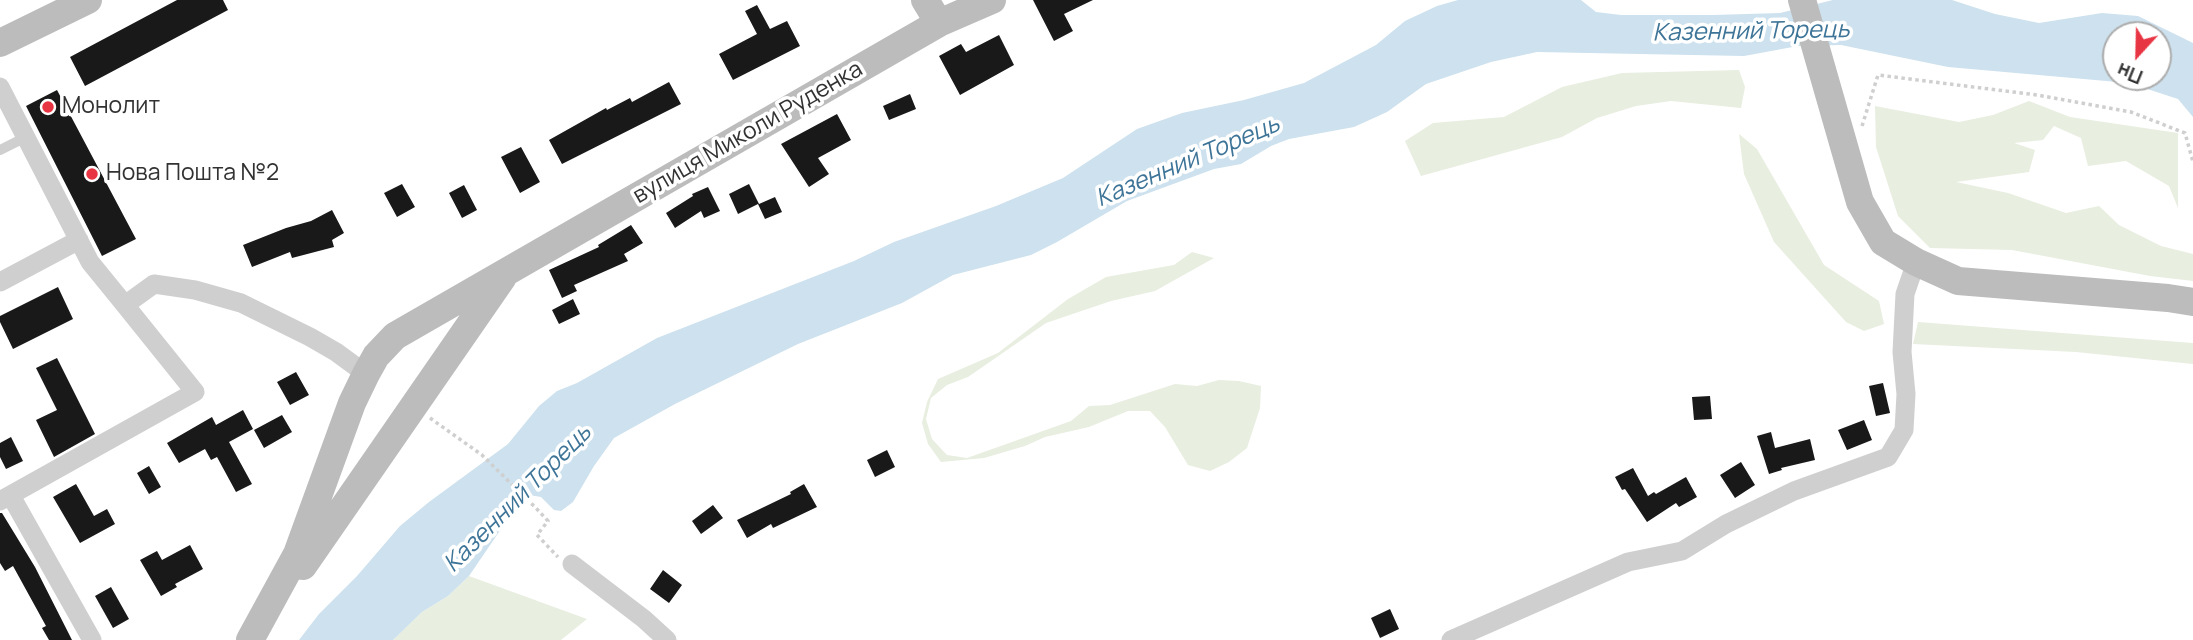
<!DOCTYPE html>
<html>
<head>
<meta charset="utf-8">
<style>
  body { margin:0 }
  #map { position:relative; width:2193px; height:640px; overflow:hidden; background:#fff; font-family:Manrope,sans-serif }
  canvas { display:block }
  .north { position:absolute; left:2102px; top:21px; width:70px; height:70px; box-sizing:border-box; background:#fff; border:2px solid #adadad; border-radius:50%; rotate:202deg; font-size:19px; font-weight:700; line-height:28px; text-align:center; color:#323232 }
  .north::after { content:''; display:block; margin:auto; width:24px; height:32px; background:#e83543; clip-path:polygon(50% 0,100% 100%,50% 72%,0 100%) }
</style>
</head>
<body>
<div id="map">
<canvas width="2193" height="640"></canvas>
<div class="north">Пн</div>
</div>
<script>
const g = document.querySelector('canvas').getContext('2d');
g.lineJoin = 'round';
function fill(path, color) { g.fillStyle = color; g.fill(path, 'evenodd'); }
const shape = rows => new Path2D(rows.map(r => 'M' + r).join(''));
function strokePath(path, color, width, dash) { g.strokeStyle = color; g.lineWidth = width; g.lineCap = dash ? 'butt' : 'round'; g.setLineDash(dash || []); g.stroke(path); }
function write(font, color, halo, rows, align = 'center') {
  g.font = font + ' Manrope,sans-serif'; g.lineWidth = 7; g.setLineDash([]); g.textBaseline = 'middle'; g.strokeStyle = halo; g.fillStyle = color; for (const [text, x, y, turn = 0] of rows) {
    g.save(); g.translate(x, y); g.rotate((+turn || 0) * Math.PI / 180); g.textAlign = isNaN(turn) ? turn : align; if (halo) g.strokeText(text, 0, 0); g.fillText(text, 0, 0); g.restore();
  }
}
const green = shape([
  [1739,70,1745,87,1741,108,1671,101,1636,106,1597,118,1562,137,1421,176,1405,141,1433,123,1504,117,1562,87,1622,73],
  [2029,101,2070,117,2178,133,2178,208,2169,186,2126,161,2088,166,2081,138,2054,126,2043,140,2014,143,2035,150,2029,172,1956,182,2008,193,2066,213,2099,206,2119,225,2161,246,2193,254,2193,281,2150,276,2012,250,1930,248,1898,216,1876,147,1875,106,1959,122,1993,115],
  [1739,134,1757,149,1824,265,1879,301,1884,324,1864,331,1846,322,1774,242,1744,174],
  [1192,252,1214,258,1155,291,1111,301,1046,323,968,377,947,385,931,398,926,419,932,439,947,455,967,458,1071,421,1089,406,1110,405,1175,384,1197,386,1219,380,1239,381,1261,386,1260,408,1247,448,1229,462,1210,471,1188,465,1165,427,1150,411,1128,411,1089,427,1045,437,1025,446,984,458,941,462,928,444,922,423,927,402,938,379,998,353,1068,299,1106,277,1174,265],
  [1918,322,2193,343,2193,364,2076,352,1913,344],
  [469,576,587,619,561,640,393,640,422,612,448,596]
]);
const water = shape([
  [1458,0,1581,0,1596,12,1621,15,1713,15,1780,13,1833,0,1952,0,1995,14,2039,23,2102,13,2138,16,2193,43,2193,117,2178,99,2129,83,1948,67,1841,45,1798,46,1744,56,1537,52,1491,62,1426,84,1387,112,1354,127,1289,139,1271,146,1241,164,1214,169,1127,201,1057,242,1031,255,953,275,902,303,798,344,675,404,614,438,594,466,573,502,561,511,554,510,541,497,529,495,516,507,469,576,448,596,422,612,393,640,299,640,319,614,357,576,400,526,429,502,508,444,539,406,557,391,577,383,657,338,854,261,894,242,996,206,1063,178,1137,129,1182,113,1244,100,1304,83,1376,45,1405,21,1437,6],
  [2116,35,2158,35,2158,77,2116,77]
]);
const building = shape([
  [177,0,223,0,228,10,85,86,70,57],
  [1033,0,1093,0,1064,14,1073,31,1054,41],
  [757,5,770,29,787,21,800,46,733,80,719,54,757,34,745,11],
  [999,35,1014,65,960,95,939,56,961,44,966,52],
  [669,82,681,104,562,164,549,140,606,108,607,110,630,98,632,102],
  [57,90,136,239,102,256,26,106],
  [910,94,916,109,889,120,883,106],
  [837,114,851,140,818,158,829,174,809,187,781,144],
  [521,147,540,182,520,193,501,157],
  [402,184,415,207,397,217,384,193],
  [749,184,759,204,775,197,782,212,765,219,758,204,738,214,729,194],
  [464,185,477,210,462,218,449,193],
  [708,187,720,211,704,218,701,211,675,228,666,213,693,196,692,194],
  [332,210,344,233,332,240,334,247,292,258,290,252,252,267,243,245,286,228,311,221],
  [631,225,643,243,624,254,628,261,574,285,577,291,562,298,549,270,599,247,598,245],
  [58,287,73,319,13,349,0,322,0,316],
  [573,299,580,314,559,324,552,310],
  [57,358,95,434,54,457,36,420,57,410,36,368],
  [296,372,309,395,290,405,277,382],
  [1883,383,1890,413,1876,416,1869,386],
  [1710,396,1712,419,1694,420,1692,397],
  [243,410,253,429,229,442,252,484,236,492,217,457,211,460,205,449,179,463,167,443,212,417,216,425],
  [282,415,292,432,264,448,254,430],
  [1864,420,1872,440,1847,450,1838,430],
  [1771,432,1775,448,1810,439,1815,460,1781,468,1782,470,1769,474,1757,436],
  [11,437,23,461,6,469,0,457,0,443],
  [887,450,895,467,875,477,867,460],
  [1741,462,1755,485,1735,498,1720,475],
  [149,466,161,487,149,494,137,473],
  [1633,468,1648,496,1654,492,1656,494,1686,477,1697,497,1679,507,1676,503,1647,522,1625,489,1622,490,1615,477],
  [76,484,94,516,107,509,115,524,80,543,53,497],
  [804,484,817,507,773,528,771,524,747,538,737,520,791,494,790,492],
  [713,505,723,518,701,534,692,521],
  [0,513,2,513,35,567,72,640,49,640,42,628,46,626,13,566,5,571,0,563],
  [190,545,203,569,175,584,177,587,161,596,140,560,157,551,162,560],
  [663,570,682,585,669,603,650,589],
  [111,587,129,619,113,628,95,596],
  [1390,609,1399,629,1380,638,1371,618]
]);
const path = shape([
  [1862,126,1878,75,2037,95,2131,112,2185,133,2193,162],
  [430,418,482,455,535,507,548,521,537,535,558,557]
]);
const lane = shape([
  [0,150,26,137]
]);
const street = shape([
  [0,87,90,262,125,305,154,284,195,290,241,303,310,337,336,352,366,374],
  [0,282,79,240],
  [11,496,92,640],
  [0,501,195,392,125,305],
  [572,564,644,619,667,640],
  [1451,640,1628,562,1682,551,1726,524,1794,491,1888,457,1904,430,1906,394,1902,352,1905,294,1916,262]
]);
const secondary = shape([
  [925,0,939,23],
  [1802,0,1860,202,1883,242,1916,262,1958,281,2168,298,2193,302],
  [0,43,88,0],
  [303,566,503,277],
  [250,640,297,554,352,403,366,374,376,356,395,336,939,23,992,0]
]);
const markers = [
  [48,107,7,"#e83543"],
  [92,174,7,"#e83543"]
];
const poiNames = [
  ["Монолит",62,107],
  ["Нова Пошта №2",106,174]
];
const streetNames = [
  ["вулиця Миколи Руденка",748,133,-30]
];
const waterNames = [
  ["Казенний Торець",1751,32,-1],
  ["Казенний Торець",1188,162,-23],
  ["Казенний Торець",518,499,-45]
];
fill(green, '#e8eee0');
fill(water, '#cde1ee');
fill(building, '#191919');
strokePath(path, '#cfcfcf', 3.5, [3.5, 3.5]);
strokePath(lane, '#cfcfcf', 10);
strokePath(street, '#cfcfcf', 19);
strokePath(secondary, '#bcbcbc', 28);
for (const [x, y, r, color] of markers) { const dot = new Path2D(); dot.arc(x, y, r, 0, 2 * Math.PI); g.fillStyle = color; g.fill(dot); strokePath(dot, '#fff', 2.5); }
write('23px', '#323232', '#fff', poiNames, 'left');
write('23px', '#323232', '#fff', streetNames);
write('italic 24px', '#3d7497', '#fff', waterNames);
</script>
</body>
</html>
